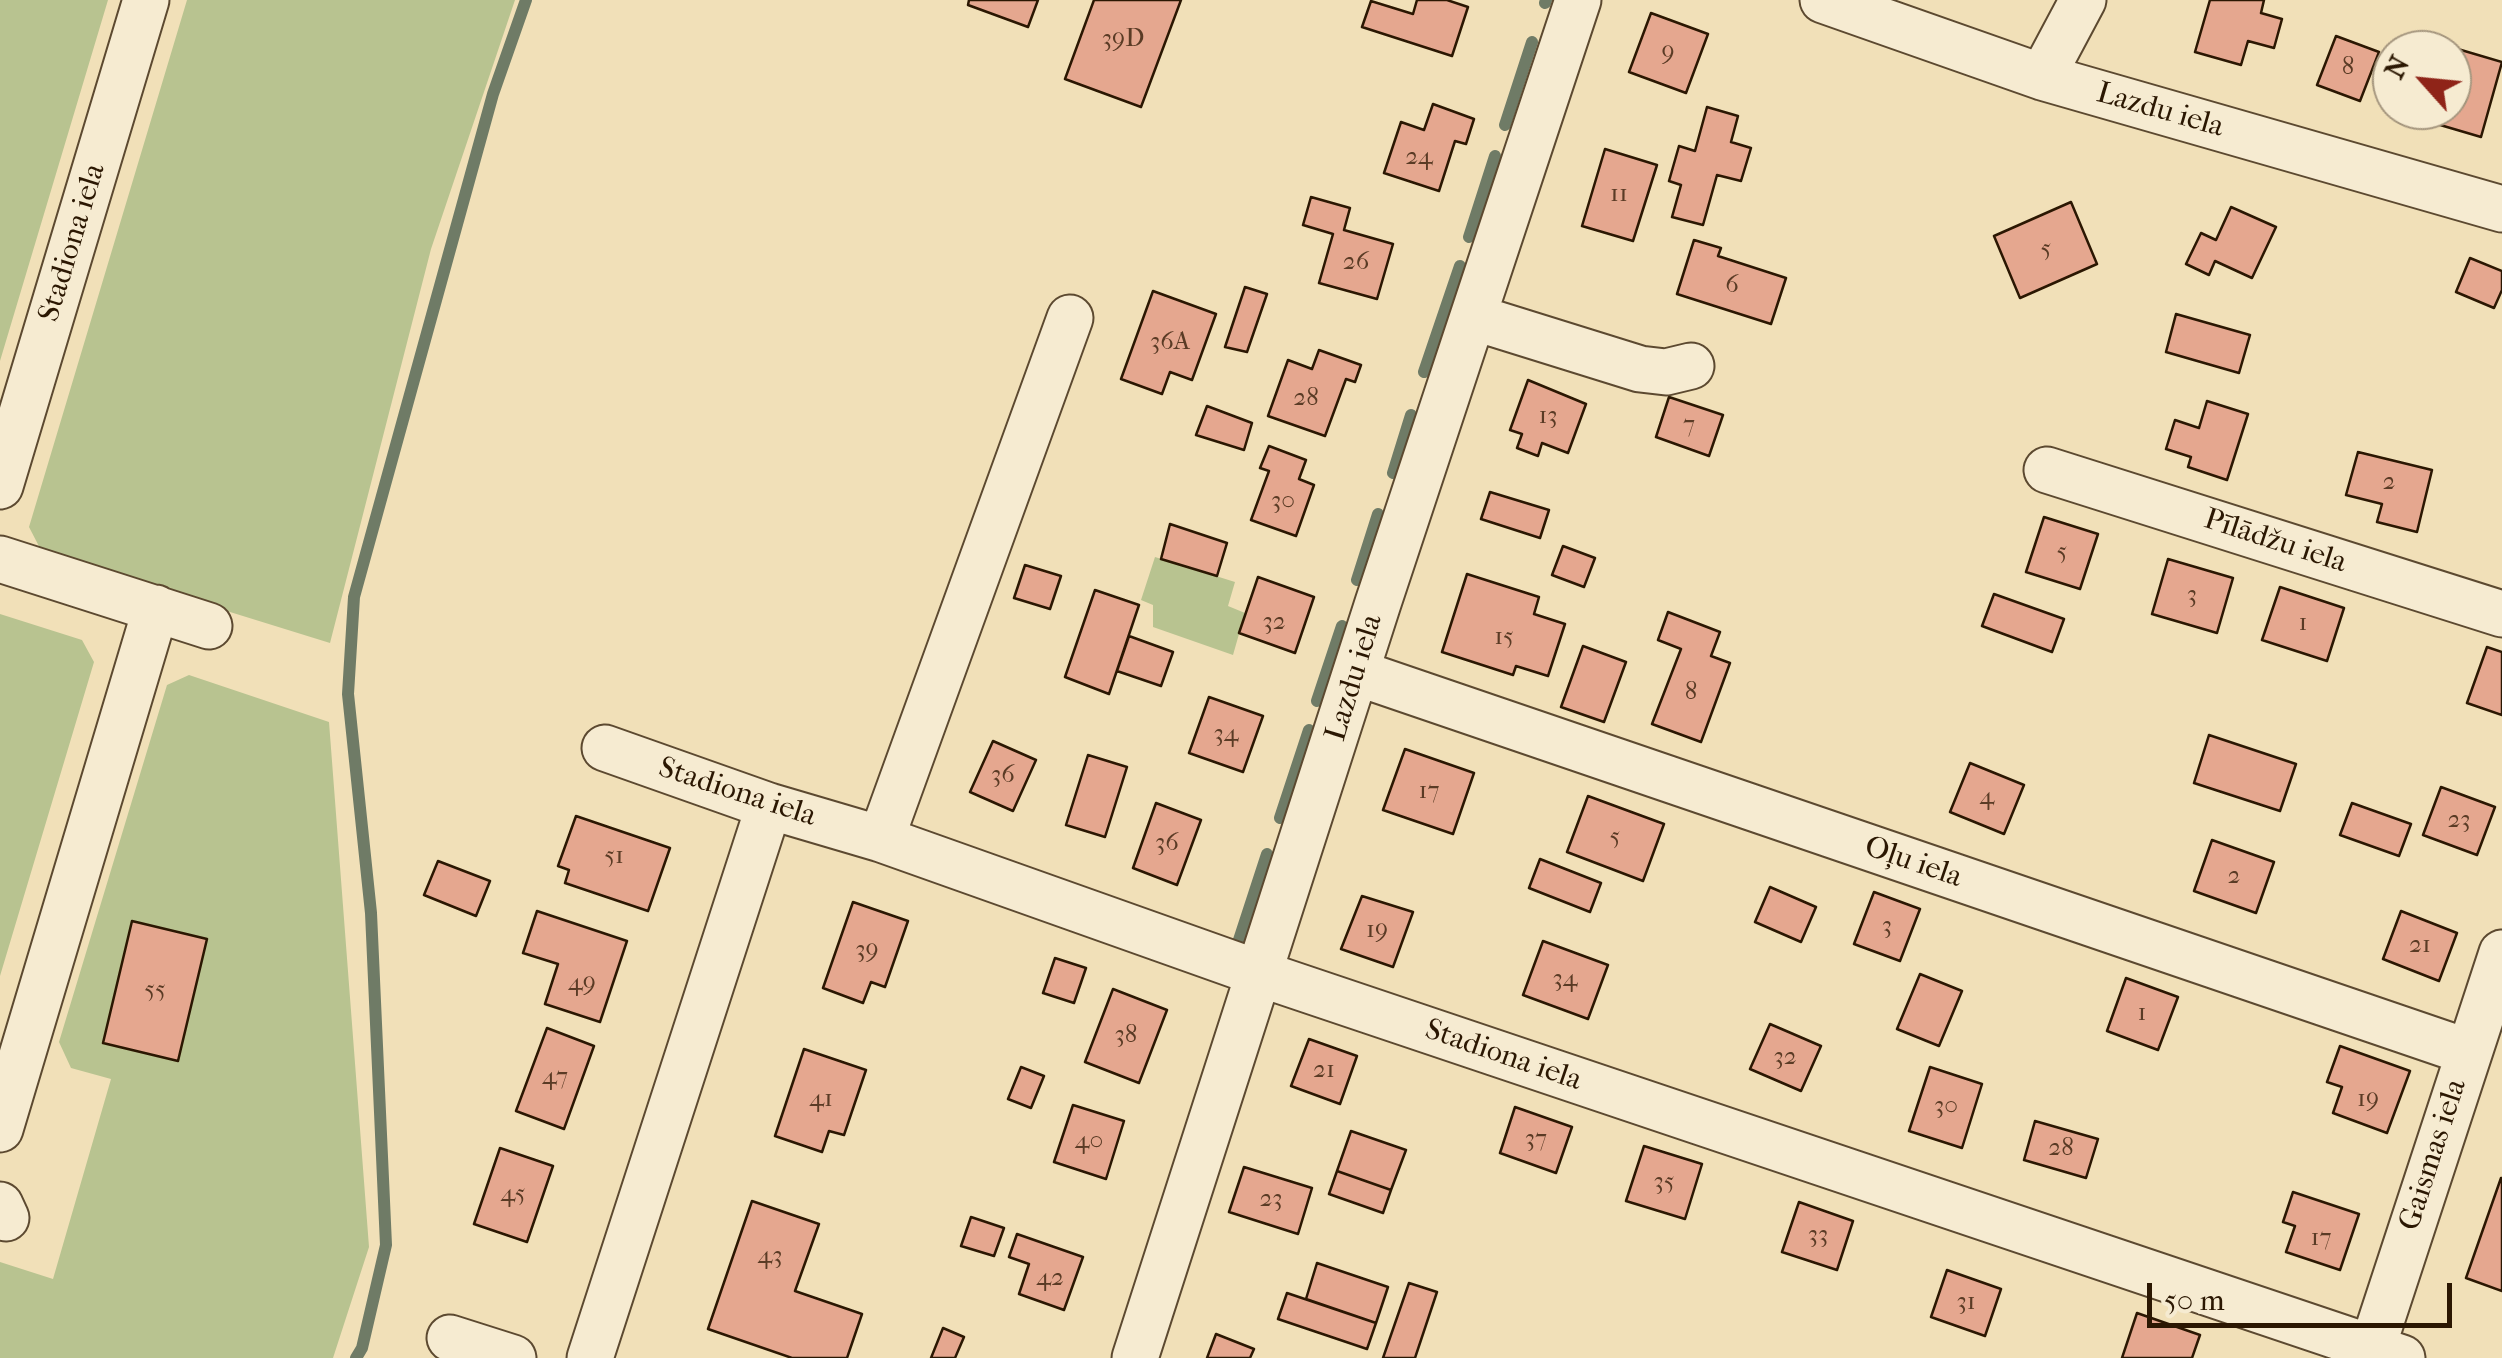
<!DOCTYPE html>
<html>
<head>
<meta charset="utf-8">
<style>
  body { margin:0 }
  #map { position:relative; width:2502px; height:1358px; overflow:hidden; background:#f1e0b8; font-family:"IM FELL French Canon",serif }
  canvas { display:block }
  .north { position:absolute; left:2372px; top:30px; width:100px; height:100px; box-sizing:border-box; background:#f6ebd1; border:2px solid #a5967e; border-radius:50%; rotate:297deg; font-size:28px; font-weight:700; line-height:40px; text-align:center; color:#2b1702 }
  .north::after { content:''; display:block; margin:auto; width:35px; height:45px; background:#8f2418; clip-path:polygon(50% 0,100% 100%,50% 72%,0 100%) }
  .scale { position:absolute; left:2147px; top:1283px; width:305px; height:45px; box-sizing:border-box; border:5px solid #2b1702; border-top:0; padding-left:12px; font-size:30px; line-height:35px; white-space:nowrap; color:#2b1702; -webkit-text-stroke:8px #f6ebd1; paint-order:stroke }
</style>
</head>
<body>
<div id="map">
<canvas width="2502" height="1358"></canvas>
<div class="north">N</div>
<div class="scale">50 m</div>
</div>
<script>
const g = document.querySelector('canvas').getContext('2d');
g.lineJoin = 'round';
function fill(path, color) { g.fillStyle = color; g.fill(path, 'evenodd'); }
const shape = rows => new Path2D(rows.map(r => 'M' + r).join(''));
function strokePath(path, color, width, dash) { g.strokeStyle = color; g.lineWidth = width; g.lineCap = dash ? 'butt' : 'round'; g.setLineDash(dash || []); g.stroke(path); }
function write(font, color, halo, rows, align = 'center') {
  g.font = font + ' "IM FELL French Canon",serif'; g.lineWidth = 8; g.setLineDash([]); g.textBaseline = 'middle'; g.strokeStyle = halo; g.fillStyle = color; for (const [text, x, y, turn = 0] of rows) {
    g.save(); g.translate(x, y); g.rotate((+turn || 0) * Math.PI / 180); g.textAlign = isNaN(turn) ? turn : align; if (halo) g.strokeText(text, 0, 0); g.fillText(text, 0, 0); g.restore();
  }
}
const green = shape([
  [0,0,108,0,0,361],
  [187,0,515,0,431,249,330,643,43,554,29,527],
  [1155,557,1235,582,1228,606,1245,613,1233,655,1153,627,1153,605,1141,600],
  [0,614,82,640,94,662,0,976],
  [189,675,329,722,369,1247,333,1358,0,1358,0,1262,53,1279,111,1079,71,1068,59,1042,167,685]
]);
const stream = shape([
  [1545,3,1546,0],
  [1505,125,1532,42],
  [1469,237,1495,156],
  [1424,372,1460,266],
  [1393,473,1411,415],
  [1357,580,1378,514],
  [1317,701,1342,626],
  [1280,818,1309,730],
  [1226,943,1237,946,1267,854],
  [356,1358,362,1348,386,1245,371,913,348,694,354,597,493,94,526,0]
]);
const building = shape([
  [969,0,1038,0,1028,27,968,5,969,0],
  [1094,0,1181,0,1141,107,1065,79,1094,0],
  [1417,0,1447,0,1468,7,1452,56,1362,27,1371,1,1413,14,1417,0],
  [2210,0,2264,0,2261,13,2282,19,2274,48,2248,41,2241,65,2195,52,2210,0],
  [1651,13,1708,34,1686,93,1629,72,1651,13],
  [2336,36,2379,52,2360,101,2317,85,2336,36],
  [2451,47,2502,62,2481,137,2430,122,2434,110,2452,110,2451,47],
  [1433,104,1474,119,1466,144,1455,141,1439,191,1384,173,1401,122,1424,130,1433,104],
  [1707,107,1738,116,1731,142,1751,148,1741,181,1717,175,1703,225,1672,217,1681,185,1669,181,1679,146,1695,151,1707,107],
  [1605,149,1657,165,1633,241,1582,226,1605,149],
  [1311,197,1350,208,1344,230,1393,244,1377,299,1319,283,1333,234,1303,225,1311,197],
  [2071,202,2097,264,2020,298,1994,236,2071,202],
  [2231,207,2276,227,2252,278,2215,261,2209,275,2186,264,2201,233,2216,240,2231,207],
  [1694,240,1721,248,1718,256,1786,278,1771,324,1677,294,1694,240],
  [2470,258,2502,271,2502,290,2494,308,2456,292,2470,258],
  [1245,287,1267,294,1247,352,1225,347,1245,287],
  [1153,291,1216,314,1192,380,1170,372,1162,394,1121,379,1153,291],
  [2176,314,2250,335,2239,373,2166,352,2176,314],
  [1319,350,1361,365,1355,382,1346,379,1325,436,1268,416,1288,360,1312,369,1319,350],
  [1528,380,1586,404,1568,453,1542,443,1538,456,1517,448,1522,434,1510,430,1528,380],
  [1669,397,1723,415,1709,456,1656,437,1669,397],
  [2207,401,2248,414,2227,480,2188,467,2191,457,2166,449,2175,420,2199,428,2207,401],
  [1207,406,1252,423,1244,450,1196,435,1207,406],
  [1269,446,1306,460,1299,479,1314,485,1296,536,1251,520,1269,471,1260,468,1269,446],
  [2358,452,2432,470,2417,532,2377,522,2382,504,2346,495,2358,452],
  [1490,492,1549,510,1540,538,1481,519,1490,492],
  [2044,517,2098,534,2080,589,2026,572,2044,517],
  [1170,524,1227,543,1217,576,1161,559,1170,524],
  [1563,546,1595,558,1584,587,1552,575,1563,546],
  [2168,559,2233,578,2217,633,2152,614,2168,559],
  [1025,565,1061,576,1050,609,1014,598,1025,565],
  [1467,574,1539,597,1534,614,1565,624,1548,676,1516,666,1513,675,1442,652,1467,574],
  [1258,577,1314,597,1295,653,1239,633,1258,577],
  [2280,587,2344,608,2327,661,2262,640,2280,587],
  [1095,590,1139,605,1109,694,1065,677,1095,590],
  [1994,594,2064,619,2052,652,1982,626,1994,594],
  [1668,612,1720,632,1711,656,1730,663,1701,742,1652,724,1681,649,1658,640,1668,612],
  [1129,636,1173,652,1161,686,1117,671,1129,636],
  [1583,646,1626,662,1604,722,1561,707,1583,646],
  [2487,647,2502,652,2502,715,2467,703,2487,647],
  [1209,697,1263,716,1243,772,1189,753,1209,697],
  [2209,735,2296,764,2280,811,2194,783,2209,735],
  [993,741,1036,760,1013,811,970,792,993,741],
  [1405,749,1474,773,1453,834,1383,810,1405,749],
  [1088,755,1127,767,1105,837,1066,825,1088,755],
  [1970,763,2024,785,2004,834,1950,812,1970,763],
  [2441,787,2495,807,2477,855,2423,835,2441,787],
  [1588,796,1664,824,1643,881,1567,852,1588,796],
  [1156,803,1201,820,1177,885,1133,868,1156,803],
  [2352,803,2411,824,2399,856,2340,835,2352,803],
  [576,816,670,848,648,911,565,883,569,870,558,866,576,816],
  [2212,840,2274,862,2256,913,2194,891,2212,840],
  [1540,859,1601,883,1590,912,1529,888,1540,859],
  [438,861,490,881,476,916,424,895,438,861],
  [1770,887,1816,907,1801,942,1755,922,1770,887],
  [1874,892,1920,909,1900,961,1854,944,1874,892],
  [1362,896,1413,912,1393,967,1341,949,1362,896],
  [853,902,908,921,885,987,871,982,863,1003,823,988,853,902],
  [537,911,627,941,600,1022,545,1004,558,964,523,953,537,911],
  [2401,911,2457,933,2439,981,2383,959,2401,911],
  [132,921,207,939,178,1061,103,1043,132,921],
  [1543,941,1608,965,1588,1019,1523,995,1543,941],
  [1055,958,1086,968,1074,1003,1043,993,1055,958],
  [1920,974,1962,991,1939,1046,1897,1029,1920,974],
  [2126,978,2178,997,2158,1050,2107,1031,2126,978],
  [1113,989,1167,1010,1139,1083,1085,1062,1113,989],
  [1770,1024,1821,1046,1801,1091,1750,1069,1770,1024],
  [547,1028,594,1046,564,1129,516,1111,547,1028],
  [1309,1039,1357,1056,1340,1104,1291,1086,1309,1039],
  [2340,1046,2410,1071,2387,1133,2333,1113,2342,1087,2327,1082,2340,1046],
  [804,1049,866,1070,844,1135,829,1131,822,1152,775,1136,804,1049],
  [1021,1067,1044,1076,1031,1108,1008,1099,1021,1067],
  [1930,1067,1982,1084,1962,1148,1909,1131,1930,1067],
  [1073,1105,1124,1121,1106,1179,1054,1162,1073,1105],
  [1515,1107,1572,1127,1556,1173,1500,1153,1515,1107],
  [2035,1121,2098,1139,2086,1178,2024,1160,2035,1121],
  [1351,1131,1406,1150,1391,1190,1337,1171,1351,1131],
  [1644,1146,1702,1164,1685,1219,1626,1201,1644,1146],
  [500,1148,553,1166,527,1242,474,1224,500,1148],
  [1244,1167,1312,1188,1298,1234,1229,1212,1244,1167],
  [1337,1171,1391,1190,1383,1213,1329,1194,1337,1171],
  [2501,1178,2502,1178,2502,1291,2466,1278,2501,1178],
  [2293,1192,2359,1214,2340,1270,2286,1252,2295,1226,2283,1222,2293,1192],
  [752,1201,819,1224,795,1291,862,1314,847,1358,792,1358,708,1329,752,1201],
  [1799,1202,1853,1221,1837,1270,1782,1252,1799,1202],
  [971,1217,1004,1228,994,1256,961,1246,971,1217],
  [1017,1234,1083,1257,1064,1310,1019,1294,1029,1264,1009,1257,1017,1234],
  [1317,1263,1388,1287,1376,1323,1306,1299,1317,1263],
  [1947,1270,2001,1289,1985,1336,1931,1317,1947,1270],
  [1409,1283,1437,1292,1415,1358,1383,1358,1409,1283],
  [1287,1293,1376,1323,1367,1349,1278,1319,1287,1293],
  [2137,1313,2200,1335,2192,1358,2122,1358,2137,1313],
  [943,1328,964,1337,955,1358,931,1358,943,1328],
  [1216,1334,1254,1349,1250,1358,1207,1358,1216,1334]
]);
const minor = shape([
  [1823,0,2042,77,2502,209],
  [2042,77,2083,0],
  [1473,317,1640,369,1666,372,1691,366],
  [2047,470,2502,614],
  [0,486,146,0],
  [0,559,209,626],
  [1358,673,2468,1052],
  [605,748,769,806,881,839,1261,974,2402,1358],
  [881,839,1070,318],
  [0,1129,156,608],
  [0,1205,6,1218],
  [450,1338,513,1358],
  [590,1358,769,806],
  [1135,1358,1378,603,1578,0],
  [2369,1358,2502,953]
]);
const numberNames = [
  ["39D",1123,40],
  ["9",1668,53],
  ["8",2348,68],
  ["24",1419,158],
  ["11",1619,195],
  ["5",2046,250],
  ["26",1356,263],
  ["6",1732,286],
  ["36A",1170,343],
  ["28",1306,399],
  ["13",1548,417],
  ["7",1689,426],
  ["2",2389,483],
  ["30",1283,502],
  ["5",2062,553],
  ["3",2192,596],
  ["32",1274,623],
  ["1",2303,624],
  ["15",1504,638],
  ["8",1691,693],
  ["34",1226,735],
  ["36",1003,776],
  ["17",1429,792],
  ["4",1987,798],
  ["23",2459,821],
  ["5",1615,838],
  ["36",1167,844],
  ["51",614,857],
  ["2",2234,877],
  ["3",1887,927],
  ["19",1377,931],
  ["21",2420,946],
  ["39",867,951],
  ["34",1565,980],
  ["49",582,984],
  ["55",155,991],
  ["1",2142,1014],
  ["38",1126,1036],
  ["32",1785,1058],
  ["21",1324,1071],
  ["47",555,1078],
  ["41",821,1100],
  ["19",2368,1100],
  ["30",1946,1107],
  ["37",1536,1140],
  ["40",1089,1142],
  ["28",2061,1149],
  ["35",1664,1183],
  ["45",513,1195],
  ["23",1271,1200],
  ["33",1818,1236],
  ["17",2321,1239],
  ["43",770,1257],
  ["42",1050,1279],
  ["31",1966,1303]
];
const streetNames = [
  ["Lazdu iela",2160,111,16],
  ["Stadiona iela",73,243,-73],
  ["Pīlādžu iela",2275,542,18],
  ["Lazdu iela",1355,678,-73],
  ["Stadiona iela",737,793,18],
  ["Oļu iela",1913,863,19],
  ["Stadiona iela",1503,1056,19],
  ["Gaismas iela",2434,1155,-72]
];
fill(green, '#b8c390');
strokePath(stream, '#6f7b66', 12);
fill(building, '#e5a78f');
strokePath(building, '#2b1702', 2.5);
strokePath(minor, '#5c4930', 49);
strokePath(minor, '#f6ebd1', 45);
write('25px', '#5a3b25', null, numberNames);
write('30px', '#2b1702', '#f6ebd1', streetNames);
</script>
</body>
</html>
